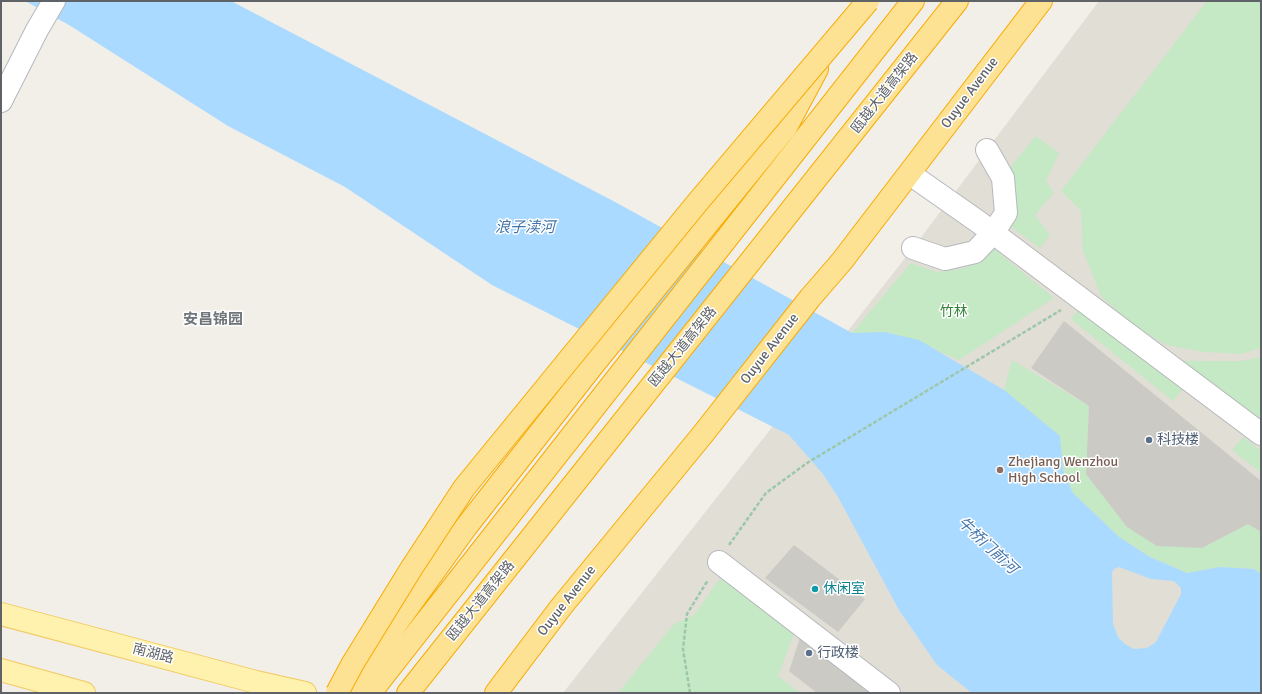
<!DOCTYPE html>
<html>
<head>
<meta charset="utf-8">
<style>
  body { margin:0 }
  #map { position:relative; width:1262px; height:694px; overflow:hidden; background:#f1efe8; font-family:Signika,sans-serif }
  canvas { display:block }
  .frame { position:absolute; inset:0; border:2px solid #5f6368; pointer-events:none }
</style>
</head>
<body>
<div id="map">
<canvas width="1262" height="694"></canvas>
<div class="frame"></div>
</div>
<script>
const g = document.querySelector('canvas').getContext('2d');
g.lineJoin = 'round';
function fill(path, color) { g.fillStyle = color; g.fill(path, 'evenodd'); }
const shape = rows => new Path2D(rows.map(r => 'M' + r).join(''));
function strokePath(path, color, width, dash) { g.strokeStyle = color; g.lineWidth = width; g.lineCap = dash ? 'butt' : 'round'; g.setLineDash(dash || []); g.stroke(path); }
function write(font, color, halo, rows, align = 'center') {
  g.font = font + ' Signika,"Noto Sans SC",sans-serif'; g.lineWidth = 3; g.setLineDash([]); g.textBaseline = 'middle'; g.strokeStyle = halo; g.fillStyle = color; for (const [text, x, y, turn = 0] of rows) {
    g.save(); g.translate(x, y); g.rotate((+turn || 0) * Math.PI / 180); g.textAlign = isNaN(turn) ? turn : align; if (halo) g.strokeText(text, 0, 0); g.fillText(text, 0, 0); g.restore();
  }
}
const education = shape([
  [1099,1,1261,1,1261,693,563,693,913,248]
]);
const green = shape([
  [1207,1,1261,1,1261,348,1241,354,1204,352,1166,345,1133,325,1101,296,1083,251,1081,211,1061,191],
  [1036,136,1059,153,1046,181,1054,193,1035,215,1050,235,1040,248,1007,224,1016,208,1016,190,1007,171],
  [993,248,1054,298,959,360,908,338,852,333,911,263,936,272,960,269,982,262],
  [1081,307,1183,389,1173,401,1071,319],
  [1261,357,1261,422,1181,361,1242,361],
  [1012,360,1089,406,1086,474,1128,527,1151,542,1202,548,1248,524,1261,532,1261,574,1254,569,1220,567,1187,573,1150,557,1119,537,1073,493,1063,470,1060,436,1004,390],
  [1243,437,1261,451,1261,473,1232,450],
  [721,577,794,634,778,676,800,693,618,693,674,624,694,615]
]);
const water = shape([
  [25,1,231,1,617,203,852,333,884,332,919,340,1004,390,1060,436,1063,470,1073,493,1119,537,1150,557,1187,573,1220,567,1254,569,1261,574,1261,693,972,693,937,665,899,610,838,497,823,474,789,435,492,285,345,187,228,126,69,25],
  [1119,567,1151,579,1174,581,1181,588,1181,594,1156,642,1147,648,1134,649,1125,644,1118,637,1113,624,1112,573,1114,569]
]);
const building = shape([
  [1064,321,1261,481,1261,532,1248,524,1202,548,1157,546,1127,527,1086,474,1089,406,1031,368],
  [794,545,865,599,838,632,765,578],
  [801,635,872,693,817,693,789,671]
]);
const path = shape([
  [729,545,766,493,807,463,1061,310],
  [690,693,683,649,687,614,708,580]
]);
const minor = shape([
  [1,101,37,30,54,1],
  [920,181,980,223,1261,434],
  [913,248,945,259,975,252,993,233,1006,213,1003,178,987,150],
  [719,562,889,693]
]);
const major = shape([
  [1,614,256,682,305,693],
  [1,670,84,693]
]);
const highway = shape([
  [346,693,466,527,593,365,786,127,817,69],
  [370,693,913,1],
  [408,693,957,1],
  [496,693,561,607,703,434,810,298,842,261,1041,1]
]);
const highwayBridge = shape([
  [337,693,353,663,411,569,464,488,697,203,868,1]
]);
const markers = [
  [1149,440,4,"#5c6f8a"],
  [1000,470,4,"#8d6e63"],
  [815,589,4,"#0f9aa8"],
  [809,653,4,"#5c6f8a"]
];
const streetNames = [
  ["瓯越大道高架路",885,93,-52],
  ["Ouyue Avenue",970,93,-53],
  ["瓯越大道高架路",683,347,-51],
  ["Ouyue Avenue",770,349,-52],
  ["瓯越大道高架路",481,601,-51],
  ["Ouyue Avenue",567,601,-52],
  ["南湖路",153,654,15]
];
const parkNames = [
  ["竹林",954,312]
];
const serviceNames = [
  ["科技楼",1157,440],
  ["行政楼",817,653]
];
const educationNames = [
  ["Zhejiang Wenzhou",1008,462],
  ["High School",1008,478]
];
const cultureNames = [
  ["休闲室",823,589]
];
const waterNames = [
  ["浪子渎河",525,228],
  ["牛桥门前河",987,546,43]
];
const neighbourhoodNames = [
  ["安昌锦园",213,320]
];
fill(education, '#e1ded6');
fill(green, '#c5e8c5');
fill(water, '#aadaff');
fill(building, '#cccac5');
strokePath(minor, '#b5b8bc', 24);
strokePath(major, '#f2c960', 24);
strokePath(highway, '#f9ab00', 24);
strokePath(path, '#9cc7a9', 2.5, [4, 2]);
strokePath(minor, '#fff', 22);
strokePath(major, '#fff2af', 22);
strokePath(highway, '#fde293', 22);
strokePath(highwayBridge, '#f9ab00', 24, []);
strokePath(highwayBridge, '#fde293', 22);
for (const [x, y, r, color] of markers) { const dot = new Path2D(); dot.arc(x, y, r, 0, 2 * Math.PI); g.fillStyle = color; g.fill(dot); strokePath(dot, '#fff', 1.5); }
write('14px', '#5f6368', '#fff', streetNames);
write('14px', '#348238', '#fff', parkNames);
write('14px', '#4e5e75', '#fff', serviceNames, 'left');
write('14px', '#785e54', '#fff', educationNames, 'left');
write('14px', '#0d838f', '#fff', cultureNames, 'left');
write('italic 15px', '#4174aa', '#fff', waterNames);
write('bold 15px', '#70757a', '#fff', neighbourhoodNames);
</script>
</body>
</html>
